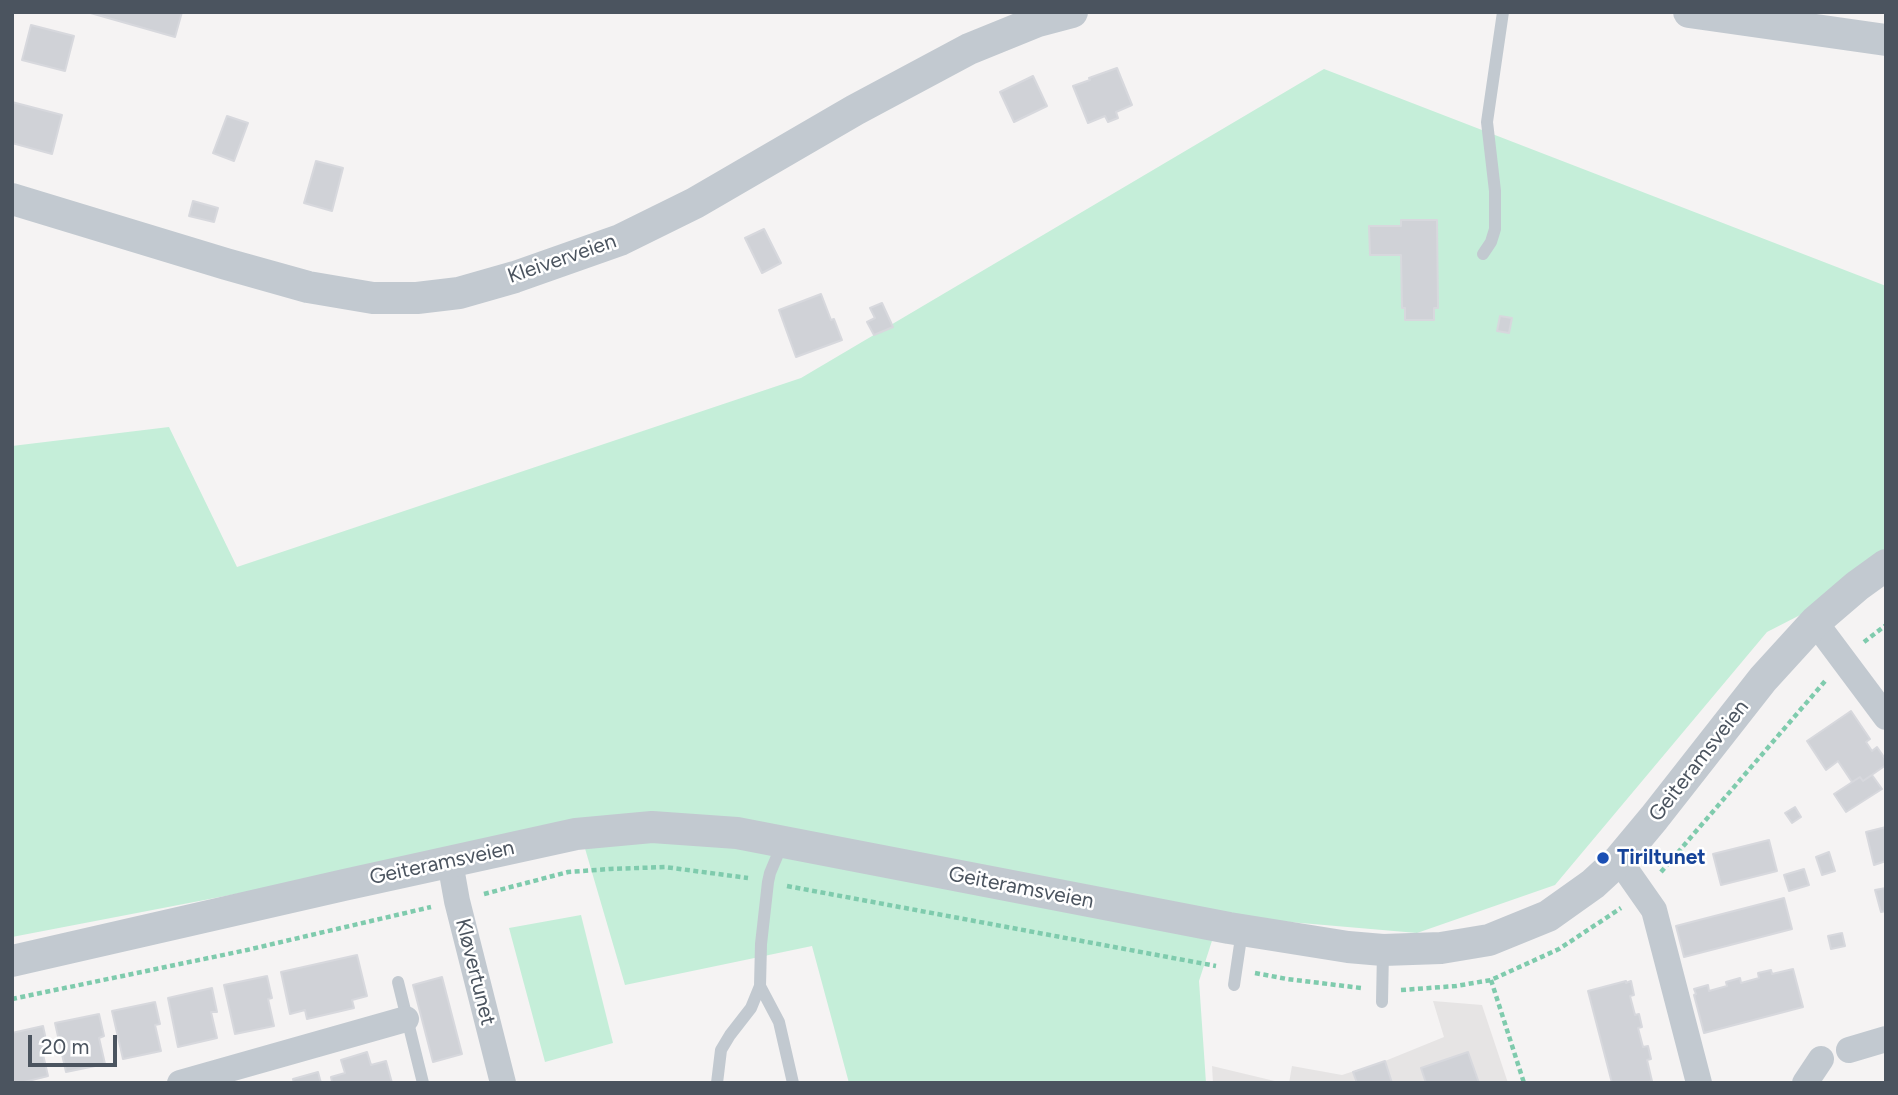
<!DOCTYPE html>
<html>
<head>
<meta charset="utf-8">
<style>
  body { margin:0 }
  #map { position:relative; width:1898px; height:1095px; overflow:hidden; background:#f5f3f3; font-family:Figtree,sans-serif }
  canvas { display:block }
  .frame { position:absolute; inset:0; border:14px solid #4b545f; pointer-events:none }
  .scale { position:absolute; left:28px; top:1035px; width:89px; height:32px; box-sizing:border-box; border:4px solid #4b545f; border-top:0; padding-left:9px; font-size:21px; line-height:24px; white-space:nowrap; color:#4b545f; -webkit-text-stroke:5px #fff; paint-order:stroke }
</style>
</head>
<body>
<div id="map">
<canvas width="1898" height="1095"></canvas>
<div class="frame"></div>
<div class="scale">20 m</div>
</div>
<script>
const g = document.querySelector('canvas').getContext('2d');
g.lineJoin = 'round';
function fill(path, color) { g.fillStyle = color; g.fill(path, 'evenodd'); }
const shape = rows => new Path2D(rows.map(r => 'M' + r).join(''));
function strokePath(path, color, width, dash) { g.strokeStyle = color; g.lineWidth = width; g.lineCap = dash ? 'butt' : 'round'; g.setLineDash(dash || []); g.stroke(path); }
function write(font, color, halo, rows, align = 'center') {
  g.font = font + ' Figtree,sans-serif'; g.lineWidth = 5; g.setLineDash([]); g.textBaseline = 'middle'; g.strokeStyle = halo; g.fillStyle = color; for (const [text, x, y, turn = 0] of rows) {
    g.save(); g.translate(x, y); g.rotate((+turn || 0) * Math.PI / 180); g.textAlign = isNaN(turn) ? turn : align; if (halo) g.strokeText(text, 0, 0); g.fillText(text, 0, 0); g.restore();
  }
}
const education = shape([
  [1433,1001,1482,1005,1508,1083,1289,1083,1292,1066,1342,1075,1385,1061,1444,1037],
  [1212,1066,1283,1083,1213,1083]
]);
const green = shape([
  [1324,69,1886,286,1886,571,1767,632,1555,885,1417,933,1220,916,1199,981,1206,1083,849,1083,812,946,625,985,579,828,12,937,12,446,169,427,237,567,801,378],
  [581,915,613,1043,545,1062,509,928]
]);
const building = shape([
  [87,12,182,12,175,37,87,12],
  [31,25,74,36,65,71,22,60,31,25],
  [1117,68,1132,105,1116,112,1118,118,1108,122,1105,116,1088,123,1073,86,1090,80,1089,78,1117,68],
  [1033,76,1047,106,1014,122,1000,92,1033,76],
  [12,102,62,115,52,154,12,143,12,102],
  [227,116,248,123,234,161,213,153,227,116],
  [316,161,343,168,332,211,304,203,316,161],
  [193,201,218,208,214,222,189,216,193,201],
  [1401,220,1437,220,1438,308,1434,308,1434,320,1405,320,1405,308,1402,308,1401,255,1370,255,1369,226,1401,226,1401,220],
  [764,229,781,263,762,273,745,238,764,229],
  [821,294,831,320,834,319,842,340,796,357,779,310,821,294],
  [882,303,893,327,874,335,867,322,875,318,870,308,882,303],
  [1500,316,1512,318,1509,333,1497,331,1500,316],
  [1851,711,1870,739,1866,742,1872,751,1877,747,1886,760,1886,765,1863,781,1860,777,1852,782,1838,761,1826,770,1807,741,1851,711],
  [1872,775,1882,789,1846,812,1834,794,1860,777,1863,781,1872,775],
  [1795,807,1801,817,1792,823,1785,813,1795,807],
  [1886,827,1886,861,1874,865,1866,832,1886,827],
  [1769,840,1777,871,1721,885,1713,854,1769,840],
  [1829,852,1835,871,1822,875,1816,857,1829,852],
  [1804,869,1809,885,1789,891,1784,875,1804,869],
  [1886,888,1886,911,1881,912,1875,890,1886,888],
  [1784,898,1792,929,1684,957,1676,926,1784,898],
  [1842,933,1845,946,1831,949,1828,936,1842,933],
  [357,955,367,996,352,1000,354,1008,307,1019,305,1010,290,1014,281,972,357,955],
  [1793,969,1803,1007,1704,1033,1694,995,1696,994,1694,989,1708,985,1709,991,1727,986,1726,982,1740,978,1741,983,1759,978,1758,973,1771,970,1772,974,1793,969],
  [267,976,272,998,268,999,274,1026,235,1034,224,985,267,976],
  [442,977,462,1054,433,1062,413,985,442,977],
  [1626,981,1626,983,1631,981,1634,995,1630,996,1635,1015,1639,1014,1642,1027,1638,1028,1643,1047,1648,1046,1651,1059,1647,1060,1652,1081,1645,1083,1612,1083,1588,991,1626,981],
  [212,988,217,1012,211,1012,217,1038,178,1047,168,998,212,988],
  [155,1002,160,1024,155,1025,161,1051,123,1059,112,1011,155,1002],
  [99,1014,104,1036,99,1038,105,1064,66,1072,55,1023,99,1014],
  [43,1026,48,1049,42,1050,48,1076,20,1083,12,1083,12,1033,43,1026],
  [367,1052,371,1065,386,1061,392,1083,330,1083,332,1082,331,1077,345,1073,341,1060,367,1052],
  [1468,1052,1479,1083,1426,1083,1421,1068,1468,1052],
  [1385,1061,1392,1083,1357,1083,1353,1072,1385,1061],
  [318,1072,321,1083,294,1083,293,1079,318,1072]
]);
const path = shape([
  [1864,642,1886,625],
  [1661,872,1826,680],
  [787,886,1216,966],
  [484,894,568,872,610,869,665,867,748,878],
  [1255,973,1287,979,1361,988],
  [1491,980,1524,1083],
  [1401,990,1456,986,1491,980,1559,949,1621,908],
  [12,999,247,950,431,907]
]);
const service = shape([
  [1483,254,1491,242,1495,229,1495,191,1487,122,1503,12],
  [783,842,770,873,768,882,761,944,760,986,779,1022,793,1083],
  [398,982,423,1083],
  [1234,985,1242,931],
  [1382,1002,1383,951],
  [717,1083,721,1050,730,1035,751,1008,760,986]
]);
const minor = shape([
  [1815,622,1886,717],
  [1619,860,1654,910,1699,1083],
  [450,862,457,901,503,1083],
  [1849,1050,1886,1039],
  [180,1083,406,1019],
  [1805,1083,1821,1059]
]);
const tertiary = shape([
  [1689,12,1886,40],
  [12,199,226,264,308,287,373,298,417,298,459,293,515,277,620,240,695,203,855,110,969,49,1038,21,1072,12],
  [12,961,344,885,576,834,652,827,737,833,1229,928,1348,947,1383,950,1441,948,1489,940,1548,916,1593,884,1619,860,1654,818,1763,679,1815,622,1857,586,1886,565]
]);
const markers = [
  [1603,858,7,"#1a4fb4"]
];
const streetNames = [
  ["Kleiverveien",562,259,-19],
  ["Geiteramsveien",1699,761,-52],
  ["Geiteramsveien",442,863,-12],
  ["Geiteramsveien",1021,888,11],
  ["Kløvertunet",475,972,76]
];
const transitNames = [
  ["Tiriltunet",1617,858]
];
fill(education, '#e6e4e4');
fill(green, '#c5eed9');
fill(building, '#d0d2d7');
strokePath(building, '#d7d8dd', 2);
strokePath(path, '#7fcbad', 4.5, [5, 3.5]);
strokePath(service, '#c2c9d0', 12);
strokePath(minor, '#c2c9d0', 26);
strokePath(tertiary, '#c2c9d0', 32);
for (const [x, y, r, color] of markers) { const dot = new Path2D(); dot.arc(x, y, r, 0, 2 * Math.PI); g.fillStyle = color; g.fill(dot); strokePath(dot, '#fff', 2.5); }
write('21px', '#4b545f', '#fff', streetNames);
write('bold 21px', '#164399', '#fff', transitNames, 'left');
</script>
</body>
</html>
